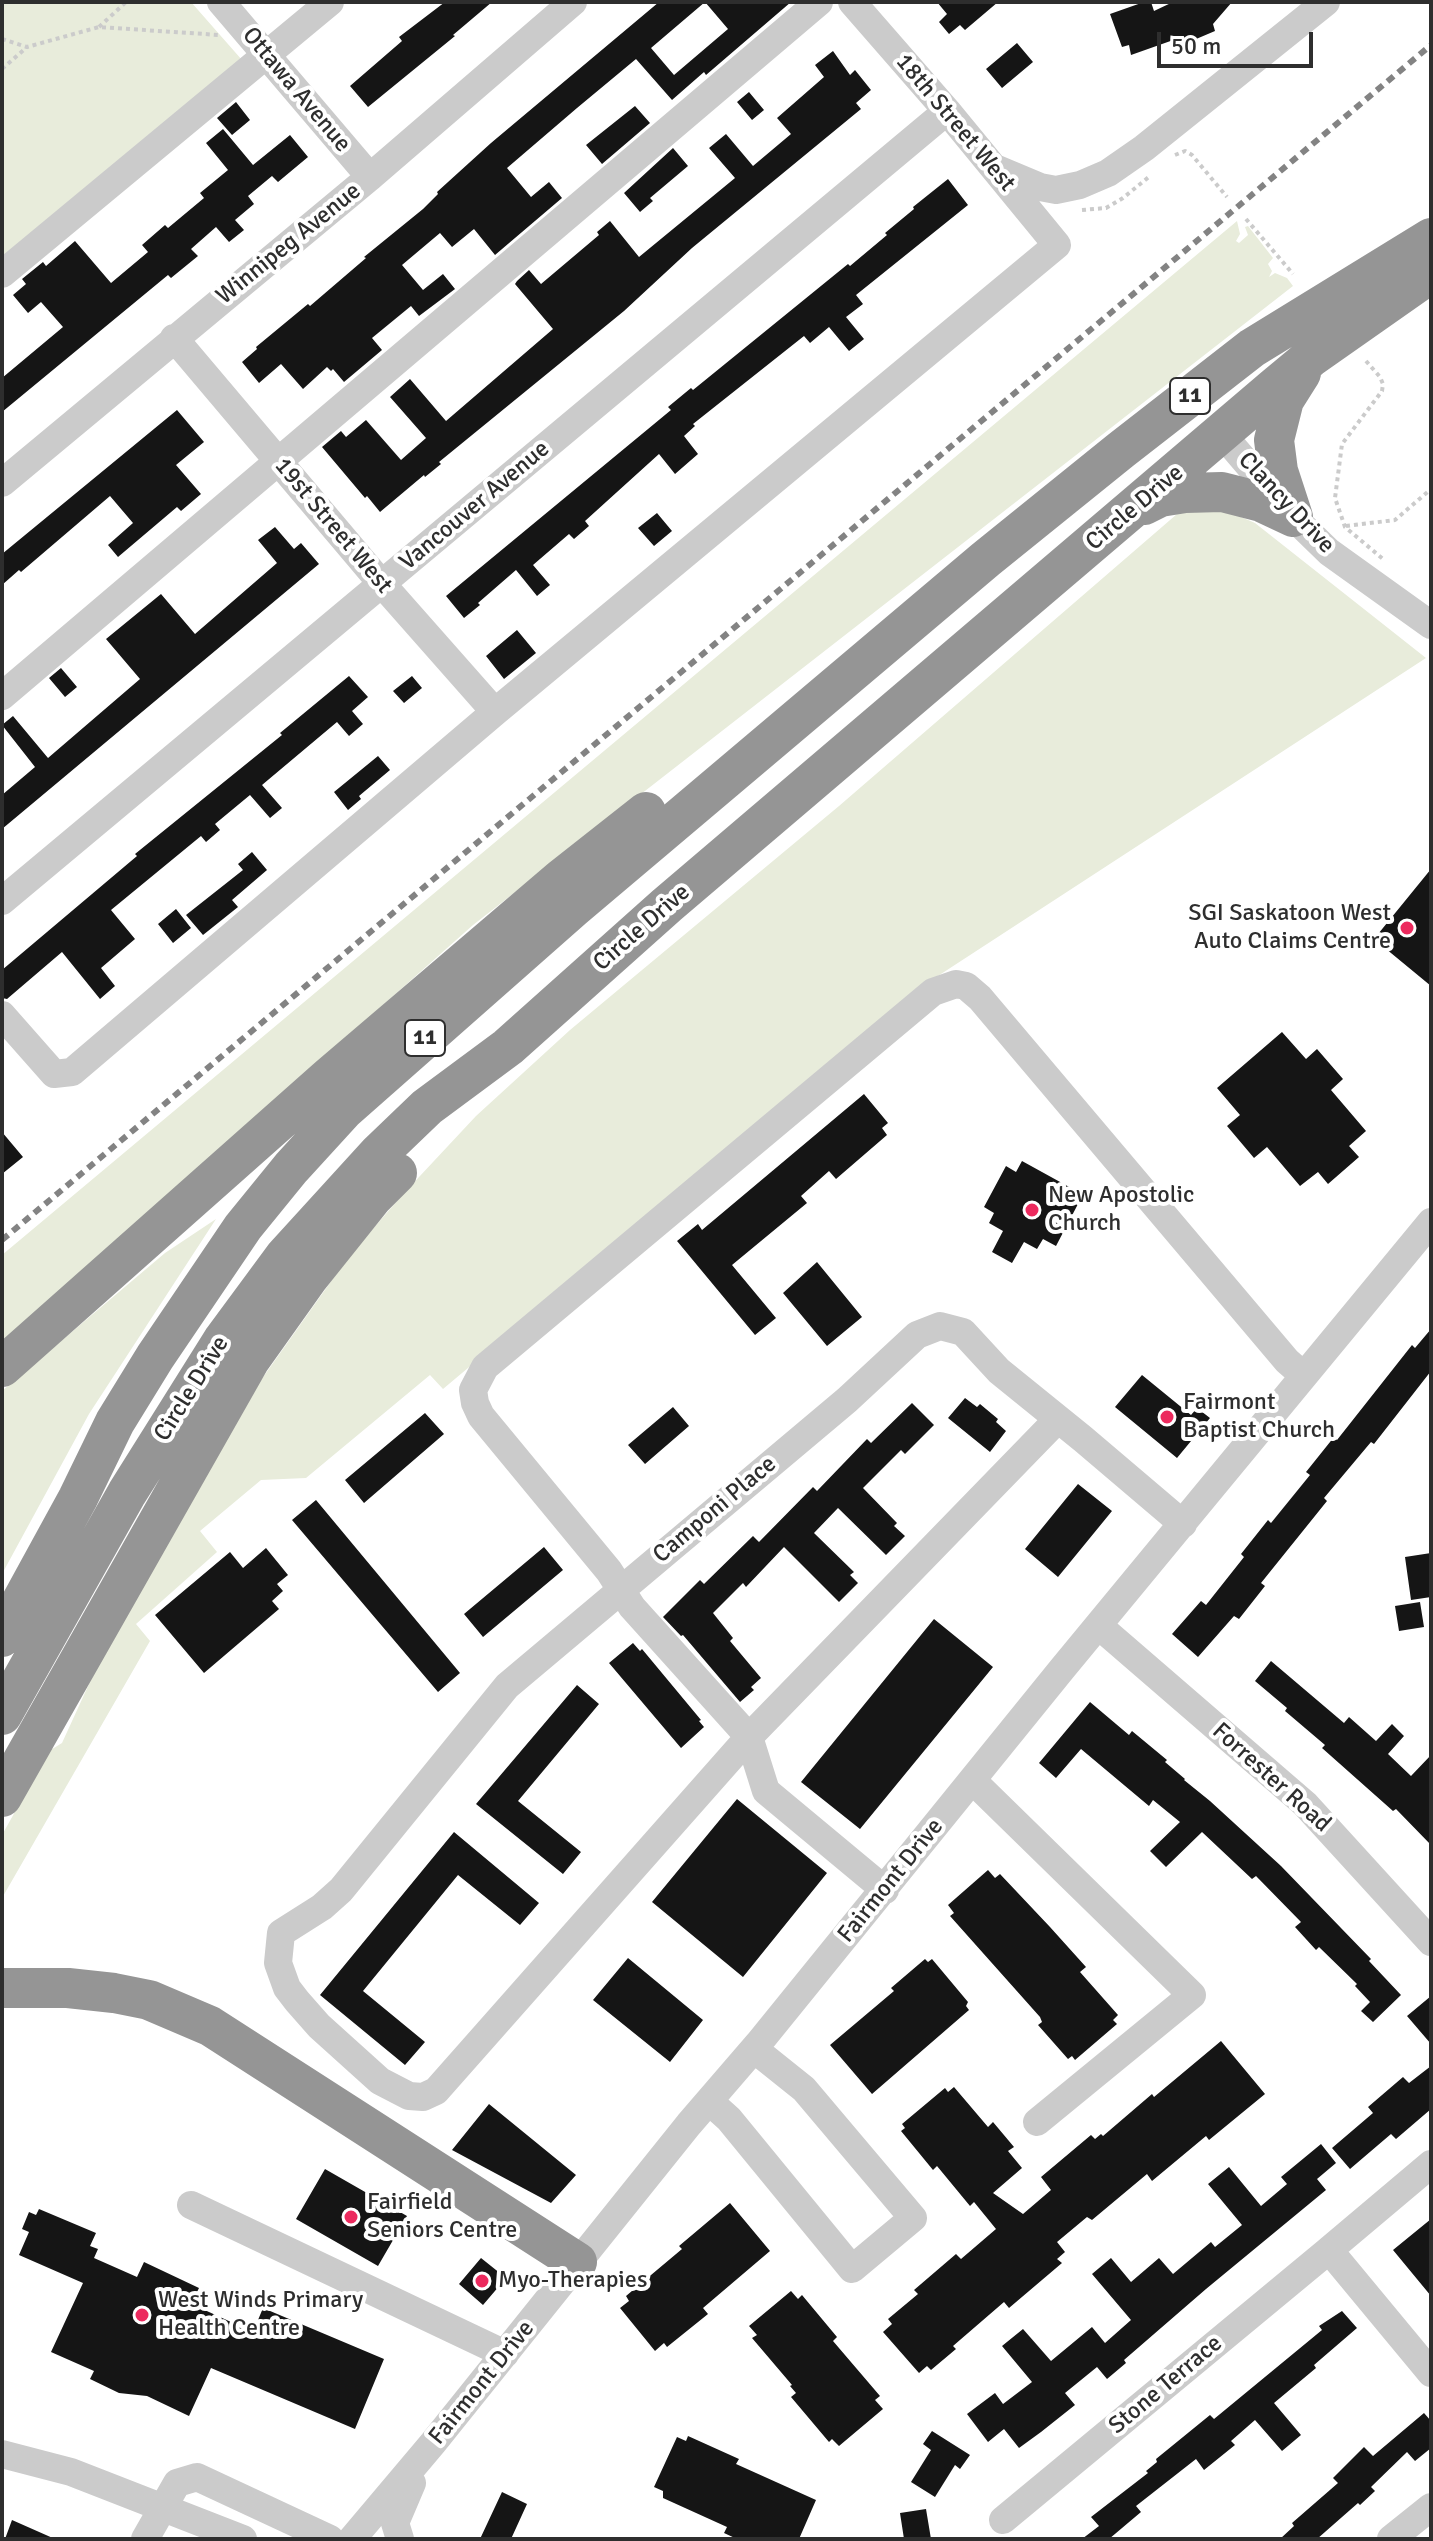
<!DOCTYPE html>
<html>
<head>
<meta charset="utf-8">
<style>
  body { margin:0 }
  #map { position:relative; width:1433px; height:2541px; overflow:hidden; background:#fff; font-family:Signika,sans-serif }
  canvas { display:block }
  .frame { position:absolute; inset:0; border:4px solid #2e2e2e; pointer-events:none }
  .scale { position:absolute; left:1157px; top:32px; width:156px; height:36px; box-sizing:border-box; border:4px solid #2e2e2e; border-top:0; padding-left:10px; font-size:24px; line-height:28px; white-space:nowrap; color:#2e2e2e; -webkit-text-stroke:6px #fff; paint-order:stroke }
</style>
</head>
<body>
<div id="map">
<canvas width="1433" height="2541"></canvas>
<div class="frame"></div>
<div class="scale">50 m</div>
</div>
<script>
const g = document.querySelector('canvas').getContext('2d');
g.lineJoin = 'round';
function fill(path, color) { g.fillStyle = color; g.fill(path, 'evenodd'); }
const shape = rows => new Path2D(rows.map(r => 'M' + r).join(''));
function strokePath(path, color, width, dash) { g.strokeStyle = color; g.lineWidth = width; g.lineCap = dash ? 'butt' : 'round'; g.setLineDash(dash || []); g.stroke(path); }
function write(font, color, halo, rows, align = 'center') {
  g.font = font + ' Signika,sans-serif'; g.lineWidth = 8; g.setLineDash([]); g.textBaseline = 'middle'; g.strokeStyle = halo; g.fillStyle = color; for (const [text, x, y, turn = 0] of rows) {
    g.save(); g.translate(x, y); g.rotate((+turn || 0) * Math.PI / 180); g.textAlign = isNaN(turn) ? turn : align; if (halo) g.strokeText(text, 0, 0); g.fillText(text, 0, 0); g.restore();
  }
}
const green = shape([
  [2,2,191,2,242,60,2,262],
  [1237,221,1240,234,1236,241,1239,243,1248,235,1245,227,1248,226,1273,258,1268,264,1272,271,1269,277,1275,273,1287,278,1293,286,473,925,2,1344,2,1255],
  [1199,509,1225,510,1255,523,1426,658,921,987,443,1389,430,1375,306,1478,261,1480,200,1531,217,1552,136,1624,150,1641,2,1898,2,1835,49,1751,62,1743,105,1649,244,1404,349,1256,405,1192,476,1116,570,1030,839,806,1177,514],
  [216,1219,89,1414,2,1574,2,1391,165,1253]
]);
const building = shape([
  [445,2,492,2,453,35,455,36,368,107,350,86,402,41,399,37],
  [659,2,705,2,651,48,674,75,728,29,705,2,791,2,706,75,704,72,672,100,636,59,577,108,507,168,531,197,549,182,562,198,495,255,474,229,452,247,440,233,402,265,423,290,443,274,455,289,419,316,411,306,372,338,382,350,344,382,333,369,331,371,327,367,303,389,281,364,259,383,242,362,257,349,256,347,308,304,310,306,366,258,364,257,423,209,438,194,437,192,491,143],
  [937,2,998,2,965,30,960,25,949,34,939,22,947,14],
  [1144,2,1151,2,1154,11,1173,2,1232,2,1213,24,1215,31,1182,45,1179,38,1131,55,1129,45,1122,47,1110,14],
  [1017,43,1033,62,1002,88,986,69],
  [833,51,850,75,855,70,871,90,856,103,861,109,692,248,624,311,439,462,441,464,425,477,424,475,380,512,367,496,365,498,322,447,341,431,346,437,366,420,401,460,426,438,390,397,410,379,446,421,553,329,515,284,517,281,529,270,541,284,599,235,597,232,610,221,639,257,735,178,709,148,726,134,753,166,791,134,777,118,824,77,815,65],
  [749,92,764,110,752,120,737,102],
  [236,102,250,120,232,135,217,118],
  [635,106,650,123,602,164,586,145],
  [223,129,253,165,290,135,308,157,278,182,272,176,248,196,254,204,235,220,244,230,229,242,216,227,191,249,198,256,171,278,168,275,2,412,2,378,63,327,41,302,28,313,13,295,26,284,22,279,43,262,46,266,75,241,111,283,148,252,142,245,165,225,168,228,204,198,200,193,228,170,206,143],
  [673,148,688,166,650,198,653,201,640,212,624,193],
  [948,179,968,205,856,295,863,304,846,317,864,339,849,351,829,327,810,343,804,336,693,424,695,426,684,436,698,454,675,474,659,454,585,521,589,526,574,539,569,534,533,565,550,585,537,596,516,570,478,603,480,605,464,618,446,596,671,410,668,407,691,388,693,390,848,264,850,266,887,235,885,233,914,209,913,207],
  [177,410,204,442,176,465,201,494,181,511,177,507,118,557,108,545,133,523,110,496,21,572,19,570,2,585,2,554],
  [657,513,672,531,654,546,638,528],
  [275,527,294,549,301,543,319,564,2,829,2,795,35,767,2,725,13,716,48,758,140,679,106,639,161,594,195,634,277,563,258,540],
  [517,630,536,653,504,679,486,656],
  [61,668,77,687,65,697,49,678],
  [349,676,368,697,352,711,363,724,349,736,337,722,262,785,282,808,270,818,250,795,215,824,220,830,206,842,201,836,111,910,135,939,101,968,115,986,100,999,62,952,7,999,2,998,2,970,137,856,135,854,282,735,280,733],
  [412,676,422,688,404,703,393,691],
  [378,756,390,770,359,796,361,799,348,810,334,792],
  [252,852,267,870,232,900,238,907,203,935,186,915,243,870,238,864],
  [1431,869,1431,986,1374,939],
  [176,909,191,928,173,943,158,924],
  [1282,1032,1306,1059,1317,1049,1343,1079,1331,1090,1366,1131,1349,1146,1359,1157,1328,1184,1318,1172,1300,1186,1267,1147,1254,1158,1227,1126,1240,1115,1217,1088],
  [864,1094,888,1123,882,1128,887,1135,836,1179,829,1171,801,1196,807,1203,732,1265,776,1318,755,1335,677,1241,698,1224,702,1230],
  [2,1132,23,1157,2,1174],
  [1022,1161,1071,1188,1066,1197,1078,1204,1056,1246,1043,1239,1037,1249,1024,1242,1012,1263,992,1252,1003,1231,989,1223,994,1213,984,1207,1006,1166,1016,1172],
  [817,1262,862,1317,827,1346,783,1293],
  [1431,1329,1431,1371,1374,1444,1371,1442,1324,1498,1327,1501,1261,1583,1265,1586,1239,1619,1234,1616,1198,1657,1172,1634,1201,1601,1206,1605,1244,1557,1241,1554,1268,1520,1271,1523,1310,1475,1306,1472,1334,1437,1337,1440,1412,1345,1415,1348],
  [1142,1375,1191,1415,1197,1408,1210,1418,1177,1458,1115,1407],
  [965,1398,977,1407,980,1404,998,1419,996,1422,1006,1431,990,1452,948,1418],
  [912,1403,934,1425,905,1454,901,1450,863,1488,897,1523,894,1526,905,1536,886,1555,838,1508,814,1533,854,1572,850,1575,858,1583,839,1602,784,1547,746,1587,743,1583,713,1613,733,1638,730,1641,761,1678,751,1687,754,1690,740,1702,683,1635,681,1636,663,1617,700,1580,704,1584,753,1536,759,1542,813,1487,817,1491,867,1439,871,1443],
  [673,1407,689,1426,645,1464,628,1445],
  [425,1413,444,1434,364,1503,345,1480],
  [1078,1484,1112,1511,1058,1577,1025,1549],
  [316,1500,460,1673,438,1692,292,1520],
  [544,1547,563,1570,483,1637,464,1614],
  [266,1548,288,1575,277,1584,283,1591,272,1601,279,1609,204,1673,155,1615,230,1552,243,1568],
  [1431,1553,1431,1597,1411,1600,1405,1557],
  [1420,1602,1424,1627,1399,1631,1395,1606],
  [934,1619,993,1667,860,1829,801,1782],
  [633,1643,640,1651,642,1649,701,1720,699,1721,704,1727,681,1748,609,1663],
  [1271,1661,1344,1723,1349,1717,1376,1741,1392,1724,1404,1736,1388,1754,1411,1776,1431,1755,1431,1845,1396,1809,1393,1811,1322,1748,1325,1745,1285,1711,1287,1708,1255,1681],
  [577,1685,599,1704,518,1801,581,1852,563,1874,476,1804],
  [1090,1702,1129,1735,1132,1731,1167,1760,1165,1762,1185,1779,1184,1780,1210,1801,1281,1866,1371,1959,1369,1961,1401,1995,1373,2022,1361,2011,1370,2002,1355,1986,1357,1984,1319,1947,1316,1950,1295,1927,1301,1922,1256,1876,1252,1879,1202,1832,1166,1867,1150,1851,1180,1822,1153,1800,1149,1806,1081,1749,1056,1778,1039,1763],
  [737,1799,827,1873,743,1977,652,1902],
  [454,1832,539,1903,520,1925,458,1875,363,1991,425,2042,405,2065,320,1995],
  [988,1870,995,1878,1000,1874,1050,1927,1086,1967,1080,1972,1118,2015,1113,2020,1117,2024,1075,2060,1072,2056,1068,2059,1038,2025,1042,2022,1040,2017,950,1916,954,1913,948,1905],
  [628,1958,703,2020,670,2062,593,2000],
  [925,1959,928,1962,932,1959,968,2002,966,2006,969,2010,872,2094,830,2045,894,1991,891,1988],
  [1431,1996,1431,2044,1407,2016],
  [1221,2041,1265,2094,1209,2140,1206,2136,1152,2181,1147,2174,1092,2220,1087,2217,1057,2242,1065,2252,1057,2259,1062,2263,1009,2308,1004,2302,953,2346,956,2349,931,2370,927,2366,919,2373,883,2332,892,2324,888,2319,918,2294,914,2290,956,2254,961,2259,996,2229,974,2202,970,2206,937,2166,933,2170,901,2131,905,2128,902,2124,945,2088,948,2092,954,2087,988,2127,993,2122,1014,2147,1008,2151,1022,2168,993,2193,1023,2214,1051,2190,1041,2177,1091,2135,1095,2139,1101,2134,1103,2136,1152,2094,1154,2097],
  [1431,2066,1431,2109,1396,2139,1391,2134,1350,2169,1332,2148,1373,2113,1368,2107,1403,2077,1409,2083],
  [489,2104,576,2175,551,2203,452,2150],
  [1321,2144,1336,2163,1317,2179,1326,2190,1206,2289,1124,2360,1126,2363,1107,2379,1097,2367,1065,2393,1075,2405,1041,2432,1019,2448,1004,2429,988,2442,967,2414,995,2393,1003,2404,1032,2382,1002,2346,1023,2329,1051,2361,1092,2327,1105,2343,1131,2320,1092,2274,1111,2258,1131,2282,1159,2258,1173,2274,1211,2242,1215,2247,1242,2225,1208,2184,1229,2167,1261,2206,1287,2184,1281,2177],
  [325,2169,407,2216,378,2266,296,2219],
  [730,2203,770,2251,703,2308,708,2314,667,2347,664,2343,655,2351,620,2308,629,2301,626,2296,682,2249,679,2246],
  [39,2209,96,2233,90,2246,98,2249,94,2258,137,2277,144,2262,199,2288,194,2298,202,2301,198,2307,253,2332,263,2308,384,2359,355,2429,211,2368,189,2416,147,2396,119,2393,90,2379,94,2371,51,2352,83,2283,19,2255,29,2232,22,2229,29,2212,36,2215],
  [1431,2219,1431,2296,1393,2250],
  [481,2258,506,2278,483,2305,459,2284],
  [791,2291,798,2299,802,2295,837,2337,833,2341,880,2396,875,2400,883,2409,839,2446,832,2439,829,2442,791,2397,796,2393,790,2386,792,2385,752,2338,757,2335,749,2326],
  [1342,2311,1357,2328,1314,2365,1316,2368,1274,2403,1301,2435,1282,2451,1255,2420,1231,2441,1235,2445,1204,2470,1196,2459,1136,2506,1141,2512,1109,2539,1082,2539,1099,2526,1091,2517,1148,2473,1146,2471,1157,2462,1156,2459,1210,2415,1214,2419,1322,2330,1319,2326],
  [1424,2413,1431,2421,1431,2448,1415,2461,1407,2452,1371,2487,1375,2491,1360,2505,1358,2503,1317,2539,1280,2539,1294,2526,1292,2523,1338,2483,1333,2478,1364,2447,1373,2456],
  [932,2431,970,2455,960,2469,955,2465,935,2497,911,2482,931,2450,923,2444],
  [688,2436,739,2459,736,2464,816,2500,799,2539,737,2539,724,2533,727,2527,663,2498,663,2491,654,2487,677,2437,686,2441],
  [502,2492,527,2504,511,2539,480,2539],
  [926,2509,931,2539,904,2539,900,2513],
  [12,2520,55,2539,5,2539]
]);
const path = shape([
  [99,27,126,2],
  [2,39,27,47,99,27,219,35],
  [2,69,27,47],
  [1175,155,1185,151,1192,155,1227,197],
  [1082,210,1106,208,1123,198,1150,176],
  [1246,219,1293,274],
  [1366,361,1380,377,1383,384,1382,391,1342,444,1335,498,1345,527,1383,559],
  [1346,526,1395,520,1431,489]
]);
const minor = shape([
  [221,2,370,177],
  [997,169,1040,187,1056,190,1080,185,1108,173,1144,148,1326,2],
  [2,274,330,2],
  [174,338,382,584,495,712],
  [1222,434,1293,517,1329,552,1431,625],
  [2,483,370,177,573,2],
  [2,696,819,2],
  [2,901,947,111],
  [2,1015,54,1074,72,1072,495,712,1057,245,947,111,852,2],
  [1058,1419,749,1737,436,2091,423,2097,409,2096,380,2081,319,2026,297,2001,287,1988,278,1963,281,1933,322,1907,341,1890,507,1686,847,1400,917,1335,940,1326,963,1332,999,1371,1083,1439,1183,1524],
  [1099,1626,1305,1804,1431,1942],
  [972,1780,1192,1995,1037,2122],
  [885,1890,766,1791,749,1737,632,1607,609,1571,481,1416,475,1403,473,1390,485,1367,933,992,956,984,966,986,980,998,1287,1361,1303,1375],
  [709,2101,729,2119,852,2269,913,2218,804,2089,754,2049],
  [1431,2164,1329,2250,1431,2373],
  [191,2205,505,2354],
  [2,2454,71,2472,243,2539],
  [1003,2520,1329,2250],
  [145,2539,177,2483,197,2477,330,2539],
  [352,2539,433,2443,689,2124,758,2044,1062,1669,1431,1222],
  [400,2539,395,2523,412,2483],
  [1391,2539,1431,2507]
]);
const highway = shape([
  [1144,505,1160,497,1185,493,1222,492,1261,502,1293,517],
  [1293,517,1278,471,1274,440,1284,400,1301,373],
  [2,1367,329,1077,561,879,646,812],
  [2,1637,78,1498,115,1422,155,1357,243,1227,291,1168,344,1110,573,908,986,559,1121,450,1252,348,1431,238],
  [2,1715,127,1493,223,1340,285,1256,378,1154,427,1107,508,1047,667,905,1275,387,1310,358,1431,273],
  [2,1797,250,1360,309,1277,373,1197,397,1173],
  [2,1988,68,1988,114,1993,149,2000,210,2026,577,2262]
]);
const rail = shape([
  [2,1240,1431,45]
]);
const markers = [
  [1407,928,8,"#ec2a5e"],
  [1032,1210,8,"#ec2a5e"],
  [1167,1417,8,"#ec2a5e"],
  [351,2217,8,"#ec2a5e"],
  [482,2281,8,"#ec2a5e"],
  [142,2315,8,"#ec2a5e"]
];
const shields = [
  [1190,396,40],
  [425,1038,40]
];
const shieldNames = [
  ["11",1190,396],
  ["11",425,1038]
];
const streetNames = [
  ["Ottawa Avenue",296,90,50],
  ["18th Street West",955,123,50],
  ["Winnipeg Avenue",289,244,-39],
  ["Clancy Drive",1286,503,47],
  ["Vancouver Avenue",475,506,-40],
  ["Circle Drive",1135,508,-40],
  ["19st Street West",333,526,50],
  ["Circle Drive",642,928,-41],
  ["Circle Drive",192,1389,-58],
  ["Camponi Place",715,1510,-40],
  ["Forrester Road",1271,1778,42],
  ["Fairmont Drive",891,1881,-51],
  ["Fairmont Drive",482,2383,-51],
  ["Stone Terrace",1166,2385,-40]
];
const poiNames = [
  ["SGI Saskatoon West",1391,914,"right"],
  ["Auto Claims Centre",1391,942,"right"],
  ["New Apostolic",1048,1196],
  ["Church",1048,1224],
  ["Fairmont",1183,1403],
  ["Baptist Church",1183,1431],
  ["Fairfield",367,2203],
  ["Seniors Centre",367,2231],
  ["Myo-Therapies",498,2281],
  ["West Winds Primary",158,2301],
  ["Health Centre",158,2329]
];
fill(green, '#e8ecdb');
fill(building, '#151515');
strokePath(path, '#cbcbcb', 4, [4, 4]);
strokePath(minor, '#cbcbcb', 28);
strokePath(highway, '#959595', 40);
strokePath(rail, '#838383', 6, [8, 6]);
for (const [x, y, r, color] of markers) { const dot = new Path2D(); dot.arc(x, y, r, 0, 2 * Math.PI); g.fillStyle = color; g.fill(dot); strokePath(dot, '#fff', 3); }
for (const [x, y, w] of shields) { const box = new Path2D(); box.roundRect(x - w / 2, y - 18, w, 36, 6); g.fillStyle = '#fff'; g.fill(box); strokePath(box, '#2e2e2e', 2); }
write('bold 22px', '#2e2e2e', null, shieldNames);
write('24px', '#2e2e2e', '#fff', streetNames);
write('24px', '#2e2e2e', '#fff', poiNames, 'left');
</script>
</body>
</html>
